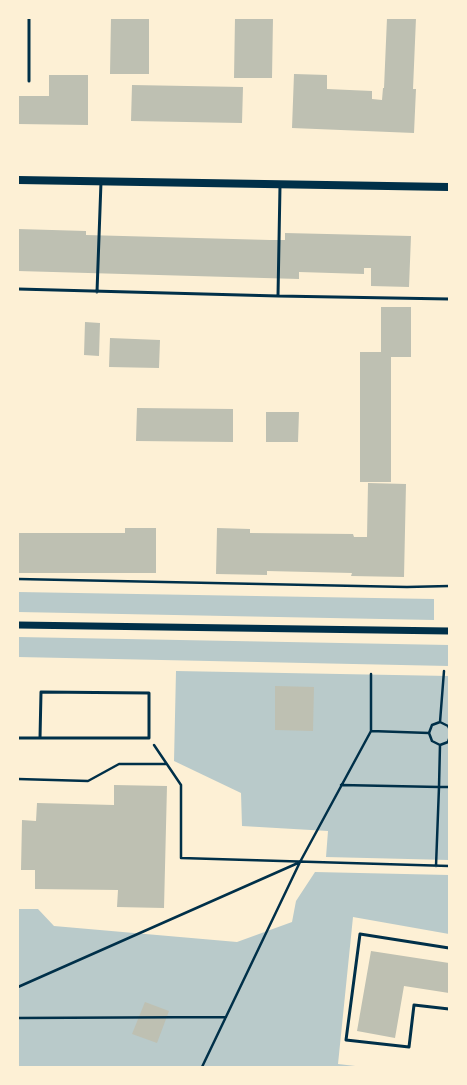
<!DOCTYPE html>
<html>
<head>
<meta charset="utf-8">
<style>
  body { margin:0 }
  #map { position:relative; width:467px; height:1085px; overflow:hidden; background:#fdf0d5; font-family:"Exo 2",sans-serif }
  canvas { display:block }
  .frame { position:absolute; inset:0; border:19px solid #fdf0d5; pointer-events:none }
</style>
</head>
<body>
<div id="map">
<canvas width="467" height="1085"></canvas>
<div class="frame"></div>
</div>
<script>
const g = document.querySelector('canvas').getContext('2d');
g.lineJoin = 'round';
function fill(path, color) { g.fillStyle = color; g.fill(path, 'evenodd'); }
const shape = rows => new Path2D(rows.map(r => 'M' + r).join(''));
function strokePath(path, color, width, dash) { g.strokeStyle = color; g.lineWidth = width; g.lineCap = dash ? 'butt' : 'round'; g.setLineDash(dash || []); g.stroke(path); }
const green = shape([
  [18,592,434,599,434,620,18,612],
  [18,637,449,645,449,666,18,657],
  [176,671,449,676,449,860,326,857,328,831,242,826,241,793,174,761],
  [315,872,449,875,449,934,353,917,338,1064,364,1067,18,1067,18,909,38,909,54,926,237,942,292,922,296,901]
]);
const building = shape([
  [111,18,149,18,149,74,110,74],
  [235,18,273,18,272,78,234,78],
  [387,18,416,18,413,89,416,89,414,133,292,128,294,74,327,75,327,89,372,91,372,99,382,100,383,88,384,88],
  [49,75,88,75,88,125,18,124,18,96,49,96],
  [132,85,243,87,242,123,131,121],
  [18,229,86,231,86,235,270,240,285,240,285,233,411,236,409,287,371,286,371,268,364,268,364,274,299,272,299,279,18,271],
  [381,307,411,307,411,357,391,357,391,482,360,482,360,352,381,352],
  [85,322,100,323,99,356,84,355],
  [110,338,160,340,159,368,109,367],
  [137,408,233,409,233,442,136,441],
  [266,412,299,412,298,442,266,442],
  [368,483,406,484,404,577,351,576,352,573,267,571,267,575,216,574,217,528,250,529,250,533,353,534,354,537,367,537],
  [125,528,156,528,156,573,18,573,18,533,125,533],
  [275,686,314,687,313,731,275,730],
  [114,785,167,786,164,908,117,907,118,890,35,889,35,870,21,870,22,820,36,821,37,803,114,805],
  [371,951,449,963,449,993,404,986,395,1038,357,1031],
  [145,1002,169,1011,157,1043,132,1034]
]);
const path = shape([
  [18,579,407,587,449,586],
  [440,722,444,671],
  [449,728,448,726,440,722,432,725,429,733,432,741,440,745,448,742,449,739],
  [371,731,429,733],
  [154,745,181,785,181,858,449,866],
  [440,745,439,787,449,787],
  [18,779,88,781,119,764,166,764],
  [341,785,439,787,436,866],
  [18,987,298,863],
  [18,1018,226,1017],
  [202,1067,300,862,371,731,371,674]
]);
const service = shape([
  [29,18,29,81],
  [18,289,278,296,449,299],
  [97,292,101,182],
  [278,296,280,186],
  [18,738,149,738,149,693,41,692,40,738],
  [449,948,360,934,346,1040,409,1047,414,1005,449,1009]
]);
const tertiary = shape([
  [18,625,449,631]
]);
const secondary = shape([
  [18,180,449,187]
]);
fill(green, '#b9caca');
fill(building, '#bec0b2');
strokePath(path, '#003049', 2.5);
strokePath(service, '#003049', 3);
strokePath(tertiary, '#003049', 7);
strokePath(secondary, '#003049', 8);
</script>
</body>
</html>
